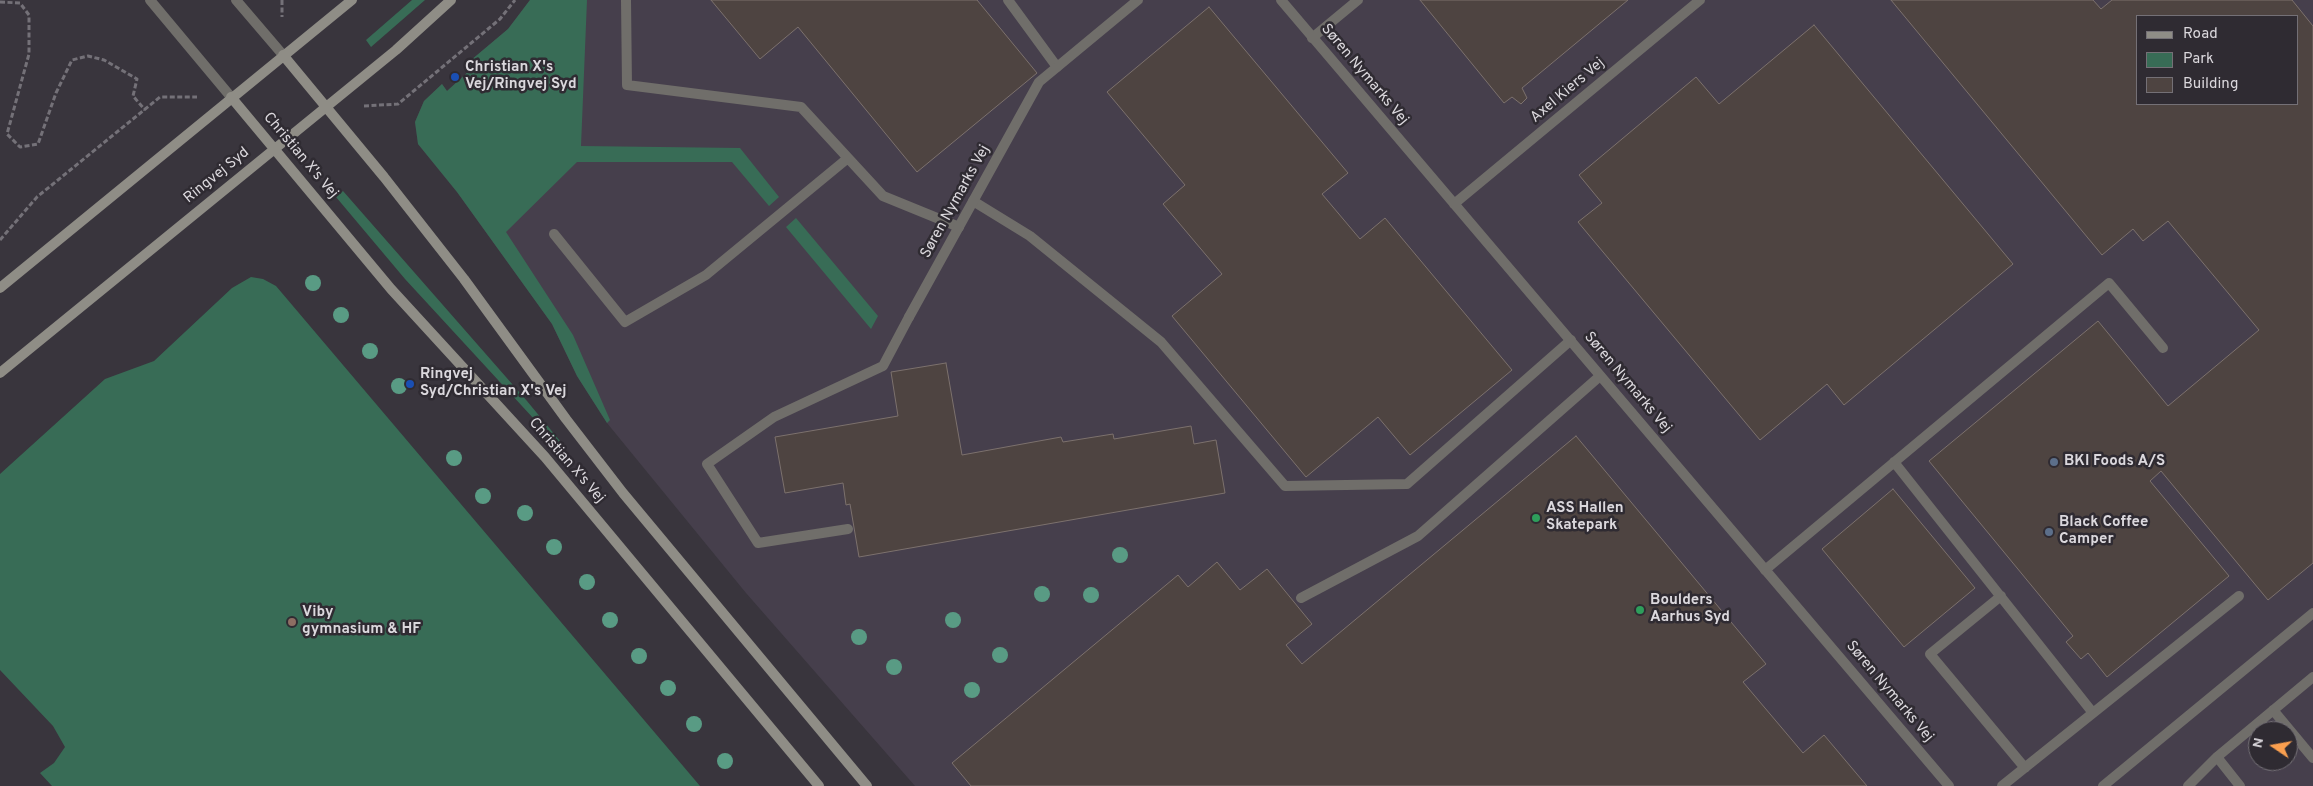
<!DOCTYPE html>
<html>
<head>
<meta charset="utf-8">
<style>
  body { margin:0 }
  #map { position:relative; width:2313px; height:786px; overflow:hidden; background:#39353d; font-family:Overpass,sans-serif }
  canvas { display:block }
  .legend { position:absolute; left:2136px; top:15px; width:162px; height:90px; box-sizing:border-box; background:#2f2b32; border:1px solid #747076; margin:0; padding:6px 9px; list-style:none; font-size:15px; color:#dbd8dd }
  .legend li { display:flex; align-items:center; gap:10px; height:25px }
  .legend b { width:25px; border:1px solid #747076 }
  .north { position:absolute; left:2248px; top:721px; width:50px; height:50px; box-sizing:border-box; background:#2f2b32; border:1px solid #747076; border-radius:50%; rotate:282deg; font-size:14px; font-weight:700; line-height:20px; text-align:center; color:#dbd8dd }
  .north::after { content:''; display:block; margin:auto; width:18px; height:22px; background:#fa9f4f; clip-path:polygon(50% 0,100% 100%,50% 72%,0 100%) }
</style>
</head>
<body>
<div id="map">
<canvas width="2313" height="786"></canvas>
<ul class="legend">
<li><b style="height:6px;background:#8f8d86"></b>Road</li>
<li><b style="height:14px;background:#386c56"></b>Park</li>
<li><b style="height:14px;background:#4e4441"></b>Building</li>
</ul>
<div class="north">N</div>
</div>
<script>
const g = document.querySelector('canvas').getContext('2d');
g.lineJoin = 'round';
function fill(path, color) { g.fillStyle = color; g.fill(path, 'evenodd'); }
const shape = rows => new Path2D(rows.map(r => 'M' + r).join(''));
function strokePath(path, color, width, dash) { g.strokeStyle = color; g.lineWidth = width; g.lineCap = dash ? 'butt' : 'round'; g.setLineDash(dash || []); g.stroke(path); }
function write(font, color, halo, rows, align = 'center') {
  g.font = font + ' Overpass,sans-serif'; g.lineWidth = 5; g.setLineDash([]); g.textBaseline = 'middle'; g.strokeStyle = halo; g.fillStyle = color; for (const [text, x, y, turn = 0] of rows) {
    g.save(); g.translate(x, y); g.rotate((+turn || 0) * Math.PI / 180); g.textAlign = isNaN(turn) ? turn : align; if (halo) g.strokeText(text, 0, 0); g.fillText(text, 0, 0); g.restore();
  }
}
const built = shape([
  [530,0,2313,0,2313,786,915,786,746,593,607,423,577,376,552,324,457,192,418,144,415,122,424,101,442,84,447,91,469,71,464,66,508,29],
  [2137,16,2297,16,2297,104,2137,104],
  [2258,731,2288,731,2288,761,2258,761]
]);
const green = shape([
  [412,0,425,0,371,47,366,40],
  [530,0,587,0,581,146,740,148,779,197,769,206,732,162,577,162,506,232,573,335,610,420,607,423,577,376,552,324,457,192,418,144,415,122,424,101,442,84,447,91,469,71,464,66,508,29],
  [343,191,527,401,560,441,557,444,405,279,336,197],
  [796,218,878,316,871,329,786,227],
  [251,277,263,279,276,286,700,786,52,786,40,773,54,763,65,747,53,726,0,670,0,474,105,379,154,361,232,288]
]);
const building = shape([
  [711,0,977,0,1037,73,917,172,798,27,760,59,711,0],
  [1420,0,1628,0,1522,88,1527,98,1521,104,1512,97,1504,103,1420,0],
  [1891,0,2093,0,2101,9,2112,0,2292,0,2313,26,2313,563,2268,600,2161,471,2150,481,2229,576,2107,677,2088,653,2081,659,2066,642,2073,636,1929,461,2098,321,2168,406,2259,330,2168,221,2143,241,2133,229,2102,255,1891,0],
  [2137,16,2297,16,2297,104,2137,104,2137,16],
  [1209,7,1348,173,1322,194,1360,239,1385,218,1512,370,1410,455,1378,417,1306,477,1172,316,1222,274,1163,204,1185,185,1107,92,1209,7],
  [1814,25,2013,264,1844,405,1827,384,1760,440,1578,222,1602,203,1579,175,1696,77,1719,104,1814,25],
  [946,363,962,455,1061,437,1063,442,1113,434,1114,439,1191,426,1194,444,1216,440,1225,493,859,557,850,504,846,505,843,483,785,493,775,437,898,416,891,372,946,363],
  [1576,436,1766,664,1743,682,1803,753,1824,735,1867,786,971,786,952,763,1178,575,1188,587,1217,562,1240,590,1267,569,1312,624,1286,645,1302,664,1576,436],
  [1893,489,1975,588,1904,647,1822,549,1893,489]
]);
const path = shape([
  [282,0,282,17],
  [0,2,20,3,29,15,29,54,7,134,20,147,38,144,56,93,72,60,88,56,104,60,137,79,133,96,145,110],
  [364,106,398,104,500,19,515,0],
  [0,240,37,197,160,97,197,97]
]);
const service = shape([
  [626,0,627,85,801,107,883,196,959,227],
  [1008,0,1057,67],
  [1312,38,1358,0],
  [973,201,1030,236,1161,342,1285,486,1407,484,1571,340],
  [554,234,625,322,706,275,848,158],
  [1894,462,2093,713],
  [848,529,758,543,707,464,774,417,883,366,909,317],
  [1765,570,2109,283,2163,348],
  [2001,596,1930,654,2025,768],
  [1301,598,1418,536,1600,376],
  [2273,710,2313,758],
  [2217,757,2240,786],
  [2002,786,2239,596],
  [2103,786,2313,613],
  [2188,786,2217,757,2313,677]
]);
const minor = shape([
  [1281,0,1949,786],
  [1454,204,1700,0],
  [909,317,1039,82,1138,0]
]);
const tertiary = shape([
  [150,0,231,97],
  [236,0,283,55]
]);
const secondary = shape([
  [283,55,384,177,464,279,566,419,623,493,867,786],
  [231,97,391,289,545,457,819,786],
  [0,288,352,0],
  [0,373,396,50,451,0]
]);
const trees = [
  [313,283],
  [341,315],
  [370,351],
  [399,386],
  [454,458],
  [483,496],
  [525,513],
  [554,547],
  [1120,555],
  [587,582],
  [1042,594],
  [1091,595],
  [610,620],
  [953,620],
  [859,637],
  [1000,655],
  [639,656],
  [894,667],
  [668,688],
  [972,690],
  [694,724],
  [725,761]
];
const markers = [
  [455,77,5,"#1a4fb4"],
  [410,384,5,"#1a4fb4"],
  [2054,462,5,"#5c6f8a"],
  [1536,518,5,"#2e9e5b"],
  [2049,532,5,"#5c6f8a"],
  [1640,610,5,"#2e9e5b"],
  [292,622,5,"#8d6e63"]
];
const poiNames = [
  ["Christian X's",465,68],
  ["Vej/Ringvej Syd",465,85],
  ["Ringvej",420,375],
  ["Syd/Christian X's Vej",420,392],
  ["BKI Foods A/S",2064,462],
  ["ASS Hallen",1546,509],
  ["Skatepark",1546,526],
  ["Black Coffee",2059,523],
  ["Camper",2059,540],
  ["Boulders",1650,601],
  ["Aarhus Syd",1650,618],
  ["Viby",302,613],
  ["gymnasium & HF",302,630]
];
const streetNames = [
  ["Søren Nymarks Vej",1364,75,50],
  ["Axel Kiers Vej",1568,91,-40],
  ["Christian X's Vej",300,156,50],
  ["Ringvej Syd",217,176,-39],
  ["Søren Nymarks Vej",956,202,-61],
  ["Søren Nymarks Vej",1627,383,50],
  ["Christian X's Vej",566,461,49],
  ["Søren Nymarks Vej",1889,692,50]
];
fill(built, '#463f4c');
fill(green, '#386c56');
fill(building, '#4e4441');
strokePath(building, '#7c716d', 1);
strokePath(path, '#747178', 3, [5, 2.5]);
strokePath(service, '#706e6a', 10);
strokePath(minor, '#706e6a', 10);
strokePath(tertiary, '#706e6a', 10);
strokePath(secondary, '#8f8d86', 10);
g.fillStyle = '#599b84';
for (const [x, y] of trees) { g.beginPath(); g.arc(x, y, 8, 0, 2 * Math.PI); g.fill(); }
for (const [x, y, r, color] of markers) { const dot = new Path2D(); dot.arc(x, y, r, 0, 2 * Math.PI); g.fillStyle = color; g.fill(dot); strokePath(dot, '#2f2b32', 2); }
write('bold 15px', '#dbd8dd', '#2f2b32', poiNames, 'left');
write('15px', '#dbd8dd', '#2f2b32', streetNames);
</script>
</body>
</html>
